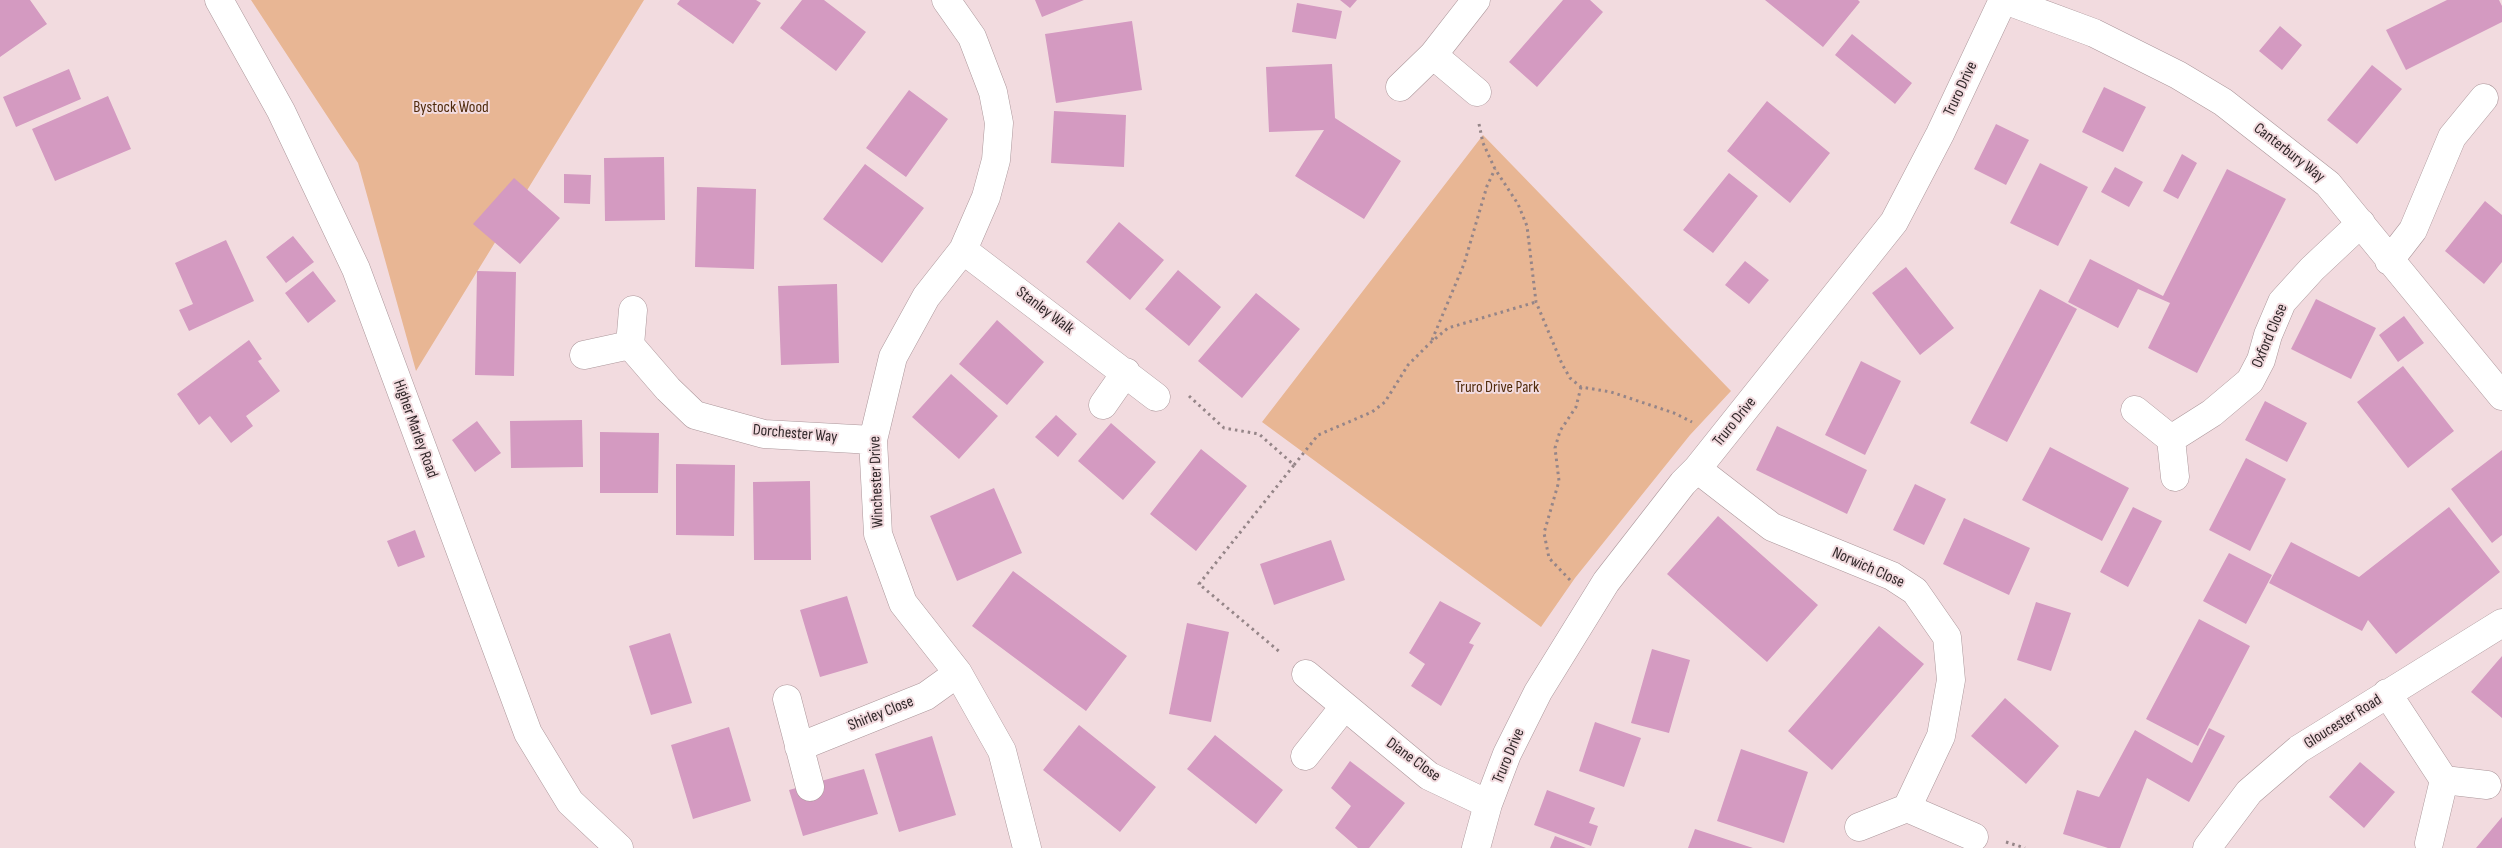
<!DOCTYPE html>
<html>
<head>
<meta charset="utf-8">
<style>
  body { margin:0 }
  canvas { display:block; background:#f2dbdf }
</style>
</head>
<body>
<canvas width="2502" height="848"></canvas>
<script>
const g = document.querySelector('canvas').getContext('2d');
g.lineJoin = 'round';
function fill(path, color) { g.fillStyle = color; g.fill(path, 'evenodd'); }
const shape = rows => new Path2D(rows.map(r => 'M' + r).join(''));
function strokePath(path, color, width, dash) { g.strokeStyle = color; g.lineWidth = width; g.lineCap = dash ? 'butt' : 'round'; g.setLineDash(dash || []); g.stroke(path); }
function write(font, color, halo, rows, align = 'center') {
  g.font = font + ' "Sofia Sans Condensed",sans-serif'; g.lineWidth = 4; g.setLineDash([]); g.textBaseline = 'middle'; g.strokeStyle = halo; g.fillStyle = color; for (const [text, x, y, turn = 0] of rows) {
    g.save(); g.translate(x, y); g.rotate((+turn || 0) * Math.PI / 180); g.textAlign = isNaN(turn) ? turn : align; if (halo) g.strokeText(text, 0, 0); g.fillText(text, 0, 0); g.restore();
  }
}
const green = shape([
  [251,0,644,0,416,371,358,163],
  [1483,135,1731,391,1690,435,1575,578,1541,627,1262,422]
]);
const building = shape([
  [0,0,30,0,47,24,0,57],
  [680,0,756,0,761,3,733,44,677,4],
  [802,0,824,0,866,32,836,71,780,28],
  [1035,0,1084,0,1042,17],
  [1340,0,1357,0,1350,8],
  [1563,0,1590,0,1603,12,1537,87,1509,62],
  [1765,0,1858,0,1860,2,1823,47],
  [2447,0,2499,0,2502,6,2502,22,2406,70,2386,30],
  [1297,3,1342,11,1336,39,1292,32],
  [1132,21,1142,90,1056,103,1045,34],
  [2280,26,2302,45,2282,70,2259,51],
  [1852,34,1912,83,1895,104,1835,55],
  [1332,64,1335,118,1401,161,1364,219,1295,176,1324,130,1269,132,1266,67],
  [2372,65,2402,89,2357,144,2327,120],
  [69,69,81,99,16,127,3,97],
  [2104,87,2146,107,2123,152,2082,132],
  [909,90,948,119,906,177,866,148],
  [108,96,131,149,55,181,32,129],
  [1767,101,1830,153,1790,203,1727,151],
  [1054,111,1126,115,1124,167,1051,163],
  [1996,124,2029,140,2006,185,1974,169],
  [2182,154,2197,163,2178,199,2163,191],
  [664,157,665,220,605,221,604,158],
  [2040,163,2088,187,2058,246,2010,223],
  [865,164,924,208,882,263,823,219],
  [2115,167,2143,182,2129,207,2101,192],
  [2227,169,2286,199,2197,373,2148,348,2170,303,2138,289,2118,328,2068,302,2090,259,2163,296],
  [1729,173,1758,196,1713,253,1683,230],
  [564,174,591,175,590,204,564,203],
  [514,178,560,218,520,264,473,224],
  [697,187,756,189,754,269,695,267],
  [2485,201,2502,215,2502,262,2484,284,2445,251],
  [1119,222,1164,260,1130,300,1086,262],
  [293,236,314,262,286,283,266,257],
  [226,240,254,301,189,331,179,310,193,304,175,263],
  [1745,261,1769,280,1749,304,1725,285],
  [1906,267,1954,328,1920,355,1872,293],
  [1178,270,1221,307,1189,346,1145,309],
  [313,271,336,301,308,323,285,293],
  [477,271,516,272,514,376,475,375],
  [837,284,839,363,781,365,778,286],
  [2040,289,2077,309,2007,442,1970,423],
  [1256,293,1300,329,1242,398,1198,361],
  [2316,299,2376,328,2351,379,2291,349],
  [2404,316,2424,343,2398,362,2379,335],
  [997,320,1044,362,1007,405,959,364],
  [249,340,262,359,258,361,280,391,246,416,253,426,231,443,210,416,199,425,177,394],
  [1861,361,1901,381,1865,455,1825,435],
  [2403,366,2454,431,2408,468,2357,402],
  [951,374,998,416,959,459,912,417],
  [2265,401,2307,423,2287,462,2245,440],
  [1056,415,1077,434,1058,457,1035,437],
  [582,420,583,467,511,468,510,421],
  [477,421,501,453,475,472,452,440],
  [1111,423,1156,462,1123,500,1078,461],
  [1777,426,1867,470,1847,514,1756,470],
  [600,432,659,433,658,493,600,493],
  [2050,447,2129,488,2102,541,2022,500],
  [1201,449,1247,486,1196,551,1150,514],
  [2502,450,2502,535,2492,543,2451,489],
  [2246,458,2286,479,2250,551,2209,530],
  [676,464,735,465,734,536,676,535],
  [810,481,811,560,754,560,753,482],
  [1915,484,1946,499,1924,545,1893,530],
  [994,488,1022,553,957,581,930,516],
  [2133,507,2162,521,2128,587,2100,572],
  [2449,507,2500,572,2396,654,2368,620,2362,631,2269,583,2291,542,2359,577],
  [1718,516,1818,605,1767,662,1667,574],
  [1964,518,2030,548,2009,595,1943,564],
  [415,530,425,557,398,567,387,541],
  [1331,540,1345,580,1274,605,1260,564],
  [2229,553,2272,575,2246,624,2203,601],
  [1013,571,1127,656,1086,711,972,626],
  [847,596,868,663,820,677,800,610],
  [1440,601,1481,623,1469,643,1474,645,1441,706,1411,686,1425,664,1409,653],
  [2036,602,2071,613,2051,671,2017,660],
  [2199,619,2250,646,2198,746,2146,719],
  [1187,623,1229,632,1211,722,1169,714],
  [1879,626,1924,664,1832,770,1788,731],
  [670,633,692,703,651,715,629,646],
  [1652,649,1690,660,1669,733,1631,723],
  [2502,656,2502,718,2471,692],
  [2005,698,2059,746,2026,784,1971,736],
  [1595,722,1641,738,1624,787,1579,771],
  [1079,725,1156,787,1120,832,1043,770],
  [729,727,751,801,693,819,671,745],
  [2209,728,2225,736,2189,802,2147,778,2120,848,2108,848,2063,834,2077,790,2099,797,2135,730,2192,763],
  [1215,735,1283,790,1256,824,1187,769],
  [932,736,956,815,899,832,875,754],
  [1741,749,1808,772,1784,843,1717,821],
  [1350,761,1405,803,1369,848,1358,848,1335,828,1351,806,1331,788],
  [2360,762,2395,792,2364,828,2329,797],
  [864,769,878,814,803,836,789,790],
  [1547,790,1595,808,1589,823,1598,826,1591,846,1534,825],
  [2502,817,2502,848,2476,848],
  [1695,829,1753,848,1688,848],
  [1555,836,1586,848,1550,848]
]);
const path = shape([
  [1479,124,1483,143,1495,169,1518,204,1527,226,1536,302,1562,364,1570,378,1581,387,1611,392,1674,413,1692,422],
  [1432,340,1464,264,1487,186,1495,169],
  [1189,396,1224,428,1259,434,1294,465,1199,584,1281,653],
  [1294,465,1318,435,1372,412,1385,402,1408,365,1430,343,1448,328,1536,302],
  [1570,580,1549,558,1544,533,1559,481,1555,448,1560,431,1576,407,1581,387],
  [2006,842,2025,848]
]);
const minor = shape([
  [219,0,281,111,356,269,528,733,570,802,619,848],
  [946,0,972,37,993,92,999,123,996,160,986,197,963,250,926,297,893,357,873,440,878,534,903,603,958,673,1002,751,1027,848],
  [2005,0,2094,33,2178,75,2223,102,2328,184,2502,396],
  [1433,55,1476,0],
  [1400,87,1433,55,1477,92],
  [963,250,1156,397],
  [2389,261,2413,230,2452,137,2484,98],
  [630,345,668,389,695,415,764,434,873,440],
  [584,355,630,345,633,310],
  [1103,405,1126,372],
  [2135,410,2171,439,2175,477],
  [2171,439,2212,413,2250,381,2261,360,2268,335,2282,302,2312,269,2361,223],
  [1697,469,1772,527,1892,576,1915,591,1947,637,1951,680,1941,736,1907,808],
  [1306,674,1429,776,1488,804],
  [2387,693,2444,780,2429,843],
  [787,699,810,787],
  [799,747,926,696,958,673],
  [1305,756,1344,707],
  [2444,780,2487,785],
  [1859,827,1907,808,1974,837],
  [1476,848,1488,804,1507,754,1538,692,1606,582,1683,483,1697,469,1894,222,1940,134,2003,0],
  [2207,848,2249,792,2299,749,2502,623]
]);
const streetNames = [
  ["Truro Drive",1961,89,-65],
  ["Canterbury Way",2289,153,38],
  ["Stanley Walk",1045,311,37],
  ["Oxford Close",2270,336,-67],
  ["Truro Drive",1735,422,-51],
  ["Higher Marley Road",415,429,70],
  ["Dorchester Way",795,434,5],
  ["Winchester Drive",877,482,-92],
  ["Norwich Close",1868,568,24],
  ["Shirley Close",881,714,-22],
  ["Gloucester Road",2343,722,-32],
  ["Truro Drive",1509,756,-67],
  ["Diane Close",1413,760,36]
];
const parkNames = [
  ["Bystock Wood",451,108],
  ["Truro Drive Park",1497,388]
];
fill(green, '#e8b694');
fill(building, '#d49ac1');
strokePath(minor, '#ac979b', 29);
strokePath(path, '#958588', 3, [2.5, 4]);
strokePath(minor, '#fff', 28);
write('16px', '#302729', '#f2dbdf', streetNames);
write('16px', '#4f2a0b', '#f2dbdf', parkNames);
</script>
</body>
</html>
